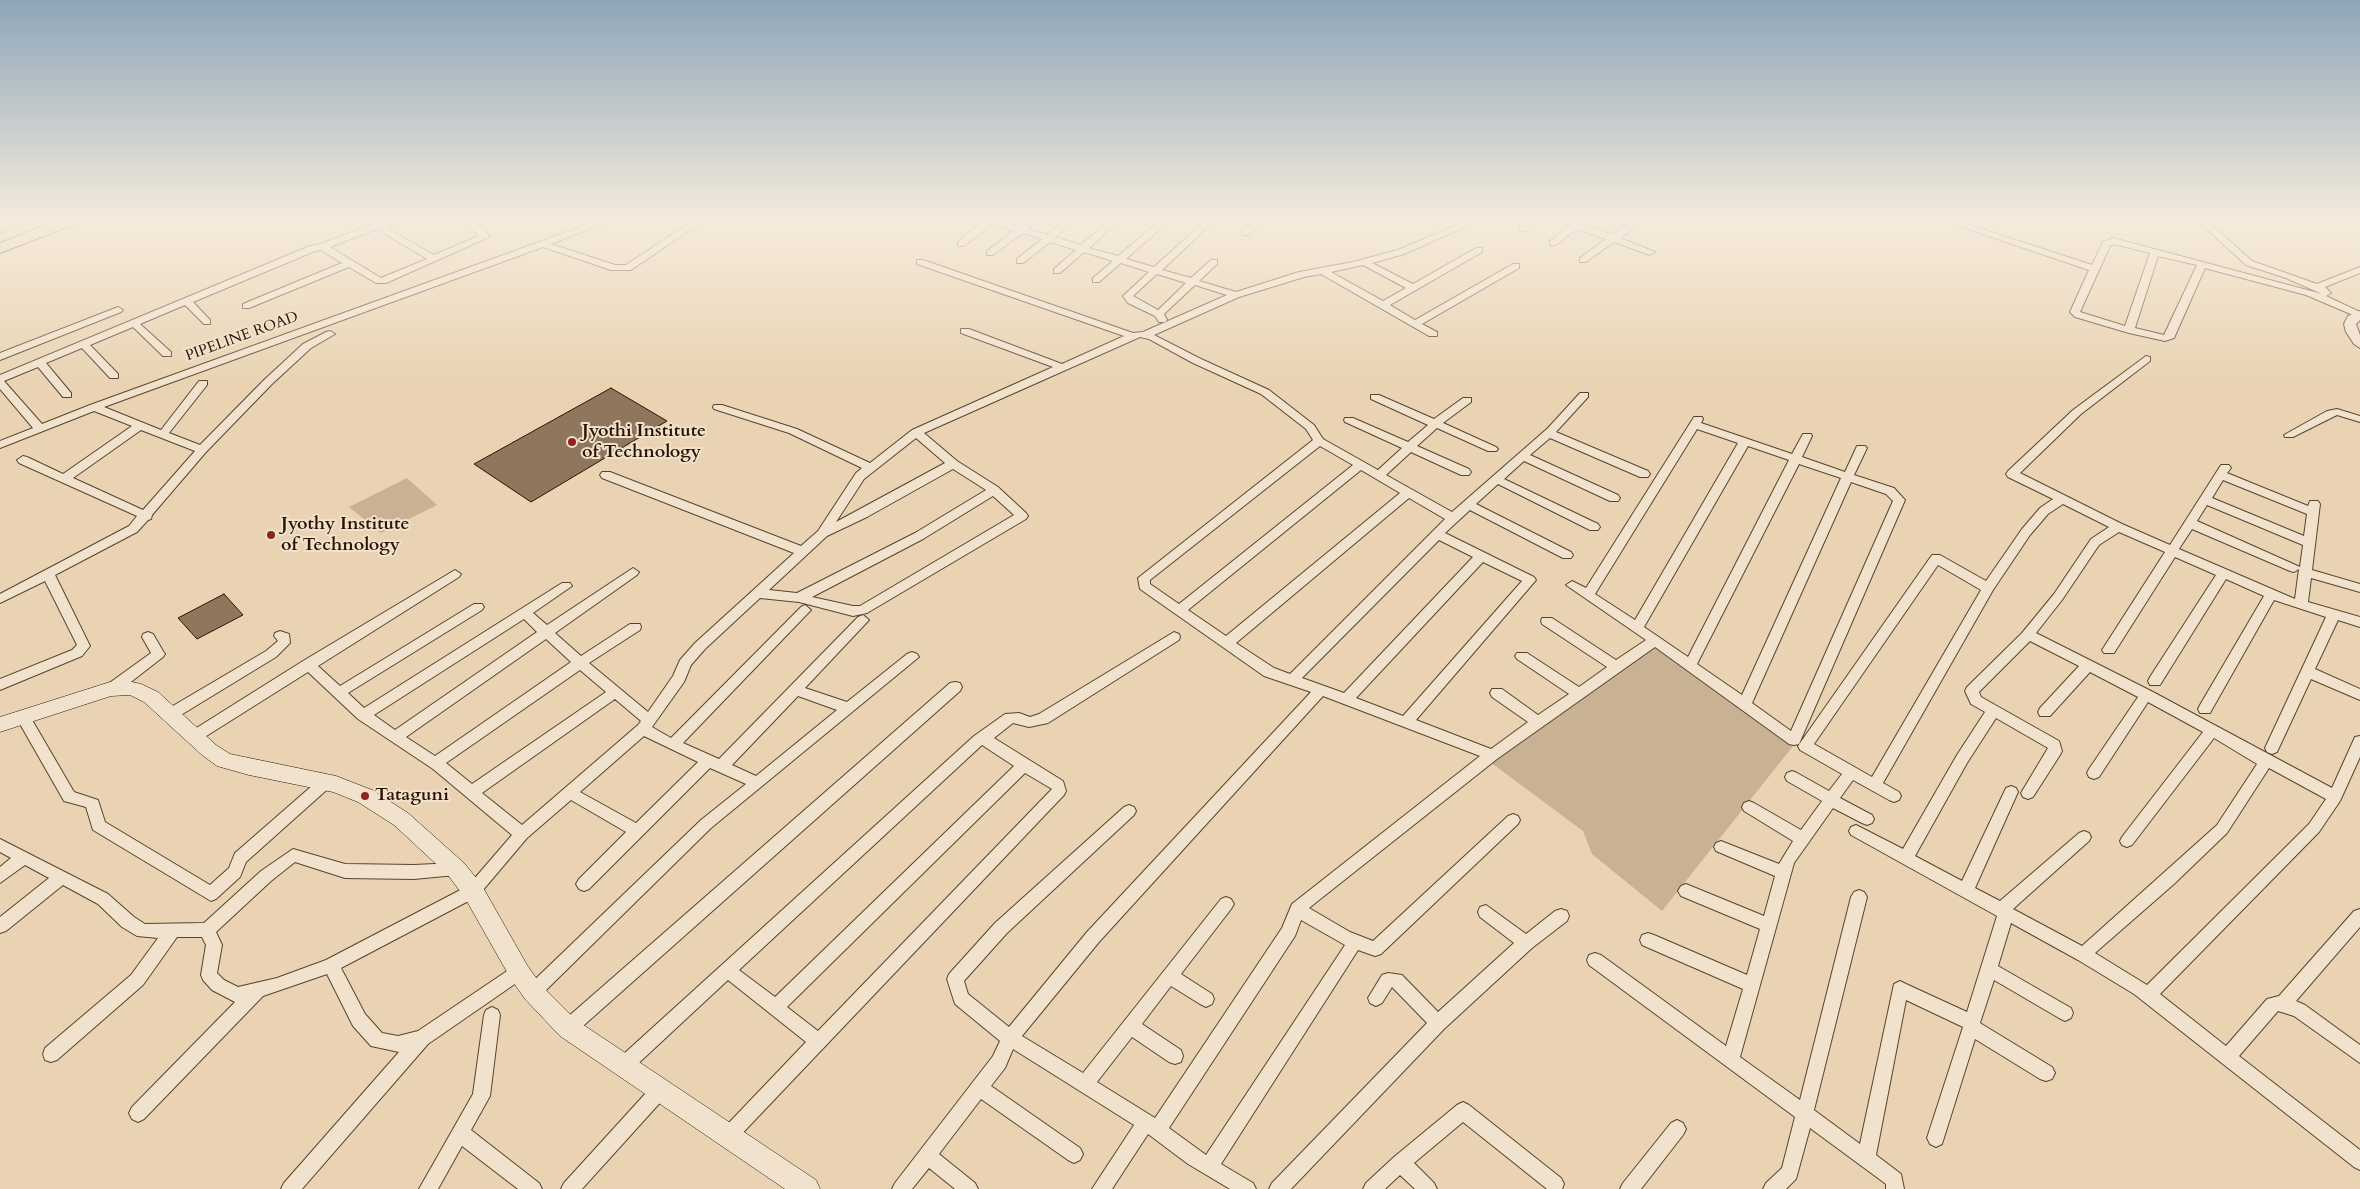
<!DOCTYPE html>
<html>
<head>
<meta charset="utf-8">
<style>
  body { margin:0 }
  canvas { display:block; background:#e9d3b2 }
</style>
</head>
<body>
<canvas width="2360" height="1189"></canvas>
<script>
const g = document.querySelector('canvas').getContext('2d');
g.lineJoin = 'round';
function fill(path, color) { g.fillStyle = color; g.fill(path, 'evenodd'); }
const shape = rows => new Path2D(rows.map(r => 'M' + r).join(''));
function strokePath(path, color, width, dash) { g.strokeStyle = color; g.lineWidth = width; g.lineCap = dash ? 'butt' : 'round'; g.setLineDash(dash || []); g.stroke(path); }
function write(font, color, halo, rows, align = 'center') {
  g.font = font + ' Cardo,serif'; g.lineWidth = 4; g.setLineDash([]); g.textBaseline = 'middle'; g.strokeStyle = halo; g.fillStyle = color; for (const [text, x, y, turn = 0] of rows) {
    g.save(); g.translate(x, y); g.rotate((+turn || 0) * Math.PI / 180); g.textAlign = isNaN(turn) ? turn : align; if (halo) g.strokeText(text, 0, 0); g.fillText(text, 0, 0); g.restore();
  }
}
const green = shape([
  [0,220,32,220,25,226,0,235],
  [407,478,437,505,381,533,349,507],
  [1655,646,1793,746,1662,911,1592,854,1583,831,1490,762]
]);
const building = shape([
  [611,388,667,421,531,502,474,464,611,388],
  [224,594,243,615,197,639,178,618,224,594]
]);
const minor = shape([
  [390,220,403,220,385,227,434,255,479,236,463,220,472,220,485,230,489,237,386,283,376,283,349,267,249,308,243,308,243,304,342,263,321,250,315,251,193,302,210,320,210,324,204,324,185,305,140,324,171,352,171,356,163,356,133,327,90,345,118,374,118,378,110,378,82,348,46,363,71,393,71,397,63,397,38,367,4,381,42,424,90,405,600,220,612,220,551,244,615,265,626,265,694,220,704,220,631,270,611,270,543,247,104,407,161,430,199,381,207,381,207,385,169,433,200,445,264,380,303,344,326,332,330,331,335,334,311,348,272,384,206,452,152,515,151,519,148,520,137,532,55,575,90,646,82,656,0,690,0,679,72,650,77,645,45,581,0,603,0,594,129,526,137,516,19,463,17,460,23,456,27,457,63,474,132,426,94,411,0,448,0,441,33,428,0,389,0,375,310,246,321,244,362,228,390,220],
  [377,229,427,259,381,278,330,247,377,229],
  [141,430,195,451,143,510,73,478,141,430],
  [984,220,997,220,1020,227,1029,220,1039,220,1028,229,1047,235,1066,220,1075,220,1055,237,1081,245,1111,220,1120,220,1089,248,1118,256,1161,220,1170,220,1126,259,1154,267,1206,220,1215,220,1162,270,1191,278,1211,260,1217,260,1217,264,1199,281,1236,292,1299,272,1353,262,1398,250,1469,220,1480,220,1404,254,1372,263,1413,284,1476,248,1482,248,1482,252,1390,305,1415,320,1513,264,1519,264,1519,268,1422,324,1437,332,1437,336,1429,336,1321,274,1304,277,1239,297,1154,335,1201,359,1269,390,1314,425,1323,439,1378,470,1402,448,1345,422,1344,420,1345,418,1353,418,1408,442,1428,425,1371,399,1371,395,1379,395,1434,419,1463,398,1471,398,1471,402,1443,423,1496,447,1498,449,1496,451,1488,451,1437,428,1417,446,1469,469,1471,472,1469,475,1461,475,1411,452,1386,475,1452,512,1548,428,1580,393,1588,393,1588,397,1556,432,1648,471,1650,474,1648,477,1640,477,1550,438,1530,455,1618,495,1620,498,1618,501,1610,501,1524,461,1504,479,1598,524,1600,527,1598,530,1590,530,1498,484,1476,504,1571,552,1573,555,1571,558,1563,558,1470,510,1445,533,1534,577,1536,580,1416,720,1491,749,1528,722,1492,697,1490,693,1492,689,1502,689,1538,715,1569,694,1517,659,1515,656,1517,653,1527,653,1579,687,1607,667,1542,624,1541,621,1542,618,1552,618,1616,660,1646,640,1566,585,1572,581,1586,588,1694,417,1702,417,1703,419,1701,423,1792,454,1803,434,1811,434,1812,436,1802,457,1845,472,1857,446,1865,446,1867,448,1854,475,1894,488,1905,500,1799,744,1794,745,1789,744,1655,647,1497,759,1309,908,1350,932,1373,941,1508,816,1513,814,1518,816,1520,820,1518,824,1381,954,1375,956,1358,950,1221,1164,1253,1183,1256,1189,1230,1189,1188,1164,1148,1134,1112,1189,1092,1189,1134,1125,1013,1049,1005,1068,991,1086,1080,1148,1083,1154,1080,1160,1074,1163,1068,1160,981,1099,939,1154,975,1183,978,1189,955,1189,929,1168,912,1189,892,1189,895,1183,993,1056,1000,1041,955,1004,947,979,949,974,995,923,1124,807,1129,805,1134,807,1136,811,1134,815,1007,933,964,981,968,994,1009,1027,1087,932,1311,692,1264,676,1140,589,1138,578,1313,440,1306,429,1261,394,1193,363,1149,339,1140,337,924,433,957,461,998,487,1026,513,1028,516,1026,519,867,613,853,616,799,602,760,598,705,649,691,665,684,682,652,727,671,738,801,607,805,605,811,610,683,743,719,759,858,617,863,615,869,620,805,688,847,702,907,654,912,652,917,654,919,657,711,828,539,997,533,1000,527,997,525,992,527,987,701,820,746,784,710,768,589,889,584,891,579,889,576,884,579,879,626,832,571,800,527,838,478,896,341,968,365,1014,382,1033,398,1036,418,1031,513,967,519,965,525,967,527,972,525,977,428,1044,302,1189,281,1189,284,1183,399,1052,371,1046,353,1026,327,974,263,996,144,1119,138,1122,132,1119,129,1113,132,1107,235,1002,212,990,203,980,201,975,206,945,202,937,177,937,143,985,57,1060,51,1062,45,1060,43,1054,45,1048,131,975,158,938,137,936,122,927,98,904,63,885,6,931,0,933,0,917,49,878,25,865,0,883,0,867,11,858,0,852,0,839,108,894,134,917,145,924,204,923,261,871,293,849,345,864,414,865,456,863,461,864,464,869,461,874,456,875,414,879,345,878,295,862,271,881,216,932,222,945,217,973,224,980,238,987,277,978,326,960,468,886,512,835,433,769,358,719,308,672,200,740,195,741,190,740,188,736,190,732,303,661,455,570,461,574,459,577,318,666,340,686,474,604,482,604,484,607,482,610,348,693,364,708,562,583,570,583,572,586,533,613,547,625,633,568,639,572,637,575,555,633,581,656,630,624,640,624,641,627,640,630,589,663,648,712,673,676,680,660,695,643,794,553,602,478,600,475,602,472,610,472,801,546,818,531,856,473,862,468,789,433,714,409,713,407,714,405,722,405,797,429,870,463,912,430,1053,367,961,333,961,329,969,329,1062,364,1124,336,917,264,917,260,923,260,1133,333,1143,332,1227,295,1195,285,1164,314,1167,320,1165,322,1159,322,1155,316,1128,303,1123,296,1149,272,1121,263,1099,282,1093,282,1093,278,1113,261,1084,252,1060,273,1054,273,1054,269,1076,250,1050,242,1023,263,1017,263,1017,259,1042,239,1023,233,993,255,987,255,987,251,1014,231,992,224,964,246,958,246,958,242,984,220],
  [1363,265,1406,288,1383,301,1331,272,1363,265],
  [1157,274,1186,283,1158,310,1133,296,1157,274],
  [1697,429,1738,443,1635,620,1595,594,1697,429],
  [916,438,945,463,836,522,864,479,916,438],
  [1320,446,1353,465,1179,604,1150,584,1150,580,1320,446],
  [1748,446,1789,460,1688,657,1644,627,1748,446],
  [1799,464,1841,478,1742,695,1697,664,1799,464],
  [953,469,986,490,915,533,797,593,769,590,827,536,867,517,953,469],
  [1361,470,1400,493,1226,636,1188,610,1361,470],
  [1851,482,1886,494,1893,501,1791,731,1752,703,1851,482],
  [993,496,1014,515,860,606,853,606,812,597,923,539,993,496],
  [1409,498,1445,519,1290,674,1274,668,1236,643,1409,498],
  [1439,540,1473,557,1344,693,1302,678,1439,540],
  [1483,562,1522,581,1403,716,1356,698,1483,562],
  [524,619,537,632,395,730,374,715,524,619],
  [546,639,571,662,435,756,406,737,546,639],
  [580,670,606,692,472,784,446,763,580,670],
  [798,696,837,710,756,776,732,765,798,696],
  [1323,696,1480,756,1292,904,1282,928,1155,1118,1097,1082,1132,1037,1169,1062,1175,1064,1181,1062,1183,1056,1181,1050,1142,1024,1171,986,1200,1004,1206,1007,1212,1004,1214,999,1212,994,1181,974,1231,909,1234,904,1231,899,1226,897,1221,899,1083,1073,1022,1036,1099,942,1323,696],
  [615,699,641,721,638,725,522,825,482,793,615,699],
  [644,736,698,762,636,823,580,792,644,736],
  [1301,920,1345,945,1206,1155,1169,1128,1295,936,1301,920],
  [1254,220,1263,220,1249,235,1243,235,1243,231,1254,220],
  [1529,220,1538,220,1526,231,1520,231,1520,227,1529,220],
  [1557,220,1574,222,1584,220,1581,224,1612,235,1633,220,1643,220,1620,238,1655,252,1650,255,1614,242,1586,262,1580,262,1580,258,1606,239,1576,229,1556,245,1550,245,1550,241,1569,226,1557,220],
  [1941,220,1954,220,2092,265,2103,242,2113,238,2322,294,2286,278,2246,265,2197,220,2206,220,2252,261,2317,284,2360,267,2360,273,2325,287,2331,293,2326,296,2360,312,2360,318,2306,295,2205,268,2174,338,2165,341,2129,333,2075,317,2070,312,2089,270,1941,220],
  [2114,244,2150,253,2125,326,2080,312,2110,246,2114,244],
  [2158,256,2197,265,2164,335,2135,328,2158,256],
  [118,307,123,310,121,312,0,360,0,353,118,307],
  [2146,356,2150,357,2150,361,2081,414,2020,473,2122,524,2170,545,2221,465,2229,465,2231,468,2227,473,2308,506,2310,501,2318,501,2320,504,2312,570,2360,584,2360,592,2311,578,2308,602,2360,617,2360,627,2338,620,2315,669,2360,689,2360,700,2311,679,2277,752,2272,754,2267,752,2265,748,2326,617,2274,600,2210,713,2200,713,2198,709,2200,705,2264,596,2226,579,2160,685,2150,685,2148,681,2150,677,2216,575,2175,557,2114,653,2104,653,2102,650,2104,647,2165,552,2119,532,2099,545,2062,600,2036,633,2151,691,2332,788,2355,737,2360,736,2360,757,2340,801,2319,832,2160,994,2226,1046,2267,999,2279,996,2354,911,2360,909,2360,927,2296,1001,2305,1005,2360,1045,2360,1063,2294,1016,2278,1011,2239,1056,2360,1150,2360,1170,2354,1167,2134,994,2078,960,2011,923,1998,966,2071,1008,2073,1013,2071,1018,2065,1021,2059,1018,1994,980,1980,1023,2052,1067,2055,1073,2052,1079,2046,1081,2040,1079,1975,1039,1942,1144,1936,1147,1930,1144,1927,1138,1963,1027,1906,1000,1876,1155,1901,1174,1904,1189,1886,1189,1886,1184,1810,1128,1796,1179,1786,1189,1763,1189,1766,1183,1782,1168,1795,1117,1589,965,1587,960,1589,955,1595,953,1601,955,1726,1046,1743,989,1642,945,1640,940,1642,935,1648,933,1654,935,1747,975,1760,929,1681,896,1678,891,1681,886,1686,884,1764,916,1775,876,1716,851,1714,847,1716,843,1721,841,1779,864,1793,841,1744,811,1742,807,1744,803,1749,801,1754,803,1801,830,1822,801,1787,781,1785,777,1787,773,1792,771,1797,773,1829,791,1842,774,1800,750,1798,746,1932,555,1940,555,1986,581,2022,529,2040,508,2053,499,2008,477,2006,474,2008,471,2073,410,2146,356],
  [2223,480,2307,514,2304,536,2212,498,2223,480],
  [2063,504,2109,527,2091,539,2054,594,2022,633,1967,687,1965,691,1971,704,1985,712,1957,755,1903,849,1856,825,1851,827,1849,831,1851,835,1997,916,1967,1012,1906,984,1900,981,1894,984,1860,1144,1814,1110,1867,897,1864,892,1859,890,1854,892,1851,897,1800,1100,1740,1057,1794,863,1833,808,1862,823,1867,825,1872,823,1874,819,1872,815,1840,798,1853,780,1889,800,1894,802,1899,800,1901,796,1899,792,1883,783,1993,590,2030,535,2048,514,2063,504],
  [2207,505,2303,545,2300,567,2197,521,2207,505],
  [2192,529,2290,571,2294,572,2299,569,2295,599,2179,549,2192,529],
  [1938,565,1981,590,1872,777,1814,744,1938,565],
  [2030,641,2079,666,2040,708,2038,712,2040,716,2050,716,2090,672,2138,697,2089,769,2087,773,2089,777,2094,779,2099,777,2148,702,2203,732,2122,837,2120,841,2122,845,2127,847,2132,845,2214,738,2257,764,2217,825,2082,946,2013,909,2089,841,2091,837,2089,833,2084,831,2079,833,2000,901,1975,888,2018,792,2016,788,2011,786,2006,788,1962,881,1915,856,1967,763,1996,718,2048,748,2021,793,2023,797,2028,799,2033,797,2060,755,2062,751,2059,741,1981,697,1979,692,2030,641],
  [2269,768,2326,799,2309,824,2147,985,2095,953,2174,884,2227,833,2269,768],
  [2337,409,2360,416,2360,422,2337,415,2293,437,2285,437,2284,435,2327,411,2337,409],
  [280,631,289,634,290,643,276,657,176,718,166,718,164,714,166,710,266,651,278,641,274,636,275,633,280,631],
  [148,632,153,634,163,651,165,654,163,657,118,692,108,692,106,688,108,684,151,653,142,637,143,634,148,632],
  [1174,632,1179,634,1180,637,1179,640,1048,723,1029,727,1013,723,994,738,1063,781,1066,791,1064,795,735,1141,729,1144,723,1141,720,1135,723,1129,806,1042,728,980,629,1072,623,1074,617,1072,614,1066,617,1060,974,736,1005,714,1019,713,1030,717,1039,714,1174,632],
  [982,745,1014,766,775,997,739,970,982,745],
  [1025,773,1052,789,818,1031,787,1007,1025,773],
  [955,682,960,683,962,687,960,691,574,1034,568,1036,562,1034,560,1028,562,1022,950,683,955,682],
  [23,712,28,713,74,792,98,800,105,822,210,885,229,868,235,853,321,778,326,776,331,778,333,782,331,786,246,862,240,877,216,899,211,901,93,830,86,807,64,801,16,717,18,713,23,712],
  [1486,905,1526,934,1555,911,1561,909,1567,911,1569,916,1567,921,1532,948,1444,1029,1291,1189,1269,1189,1272,1183,1427,1023,1392,987,1382,1003,1376,1006,1370,1003,1368,998,1382,975,1388,973,1402,975,1438,1012,1514,943,1480,917,1478,912,1480,907,1486,905],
  [492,1007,498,1010,500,1015,490,1096,471,1130,539,1183,542,1189,518,1189,462,1146,438,1189,419,1189,473,1094,484,1015,486,1010,492,1007],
  [661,1081,667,1083,670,1089,667,1095,582,1189,561,1189,564,1183,655,1083,661,1081],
  [1463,1102,1469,1105,1561,1178,1564,1184,1562,1189,1547,1189,1463,1122,1414,1163,1434,1183,1437,1189,1415,1189,1400,1175,1385,1189,1363,1189,1366,1183,1394,1157,1457,1105,1463,1102],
  [1677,1120,1683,1123,1686,1129,1683,1135,1641,1189,1620,1189,1623,1183,1671,1123,1677,1120]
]);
const tertiary = shape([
  [2360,311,2360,320,2356,324,2360,335,2360,348,2354,344,2346,332,2344,324,2348,316,2360,311]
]);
const secondary = shape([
  [123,680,141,684,158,692,216,745,230,754,336,776,372,790,408,813,464,863,481,884,527,965,541,985,576,1020,816,1180,820,1189,785,1189,560,1036,525,999,511,979,465,898,448,875,394,825,358,802,333,792,249,775,217,766,202,755,144,702,130,695,111,696,0,732,0,717,110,682,123,680]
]);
const trunk = shape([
  [58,220,80,220,77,223,0,253,0,243,58,220]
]);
const markers = [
  [572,442,5,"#8f2418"],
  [271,535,5,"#8f2418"],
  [365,796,5,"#8f2418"]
];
const farStreetnames = [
  ["PIPELINE ROAD",242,337,-20]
];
const poiNames = [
  ["Jyothi Institute",582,432],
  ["of Technology",582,453],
  ["Jyothy Institute",281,525],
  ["of Technology",281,546],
  ["Tataguni",375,796]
];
fill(green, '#c9b294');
fill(building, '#8e775d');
strokePath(building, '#2b1300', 1);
strokePath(minor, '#5a432c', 2);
strokePath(tertiary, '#5a432c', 2);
strokePath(secondary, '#2b1300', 1);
strokePath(trunk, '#2b1300', 2);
fill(minor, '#f1e2cd');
fill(tertiary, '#f1e2cd');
fill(secondary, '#f1e2cd');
fill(trunk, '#e9d3b2');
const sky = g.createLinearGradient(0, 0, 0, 386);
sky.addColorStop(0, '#8ea6ba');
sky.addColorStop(0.57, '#f5ebdc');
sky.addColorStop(1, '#f5ebdc00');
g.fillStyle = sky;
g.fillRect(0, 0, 2360, 386);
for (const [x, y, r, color] of markers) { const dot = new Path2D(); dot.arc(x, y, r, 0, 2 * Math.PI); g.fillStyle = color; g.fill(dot); strokePath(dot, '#f1e2cd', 2); }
write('15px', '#2b1300', '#f1e2cd', farStreetnames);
write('bold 18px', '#2b1300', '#f1e2cd', poiNames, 'left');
</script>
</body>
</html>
